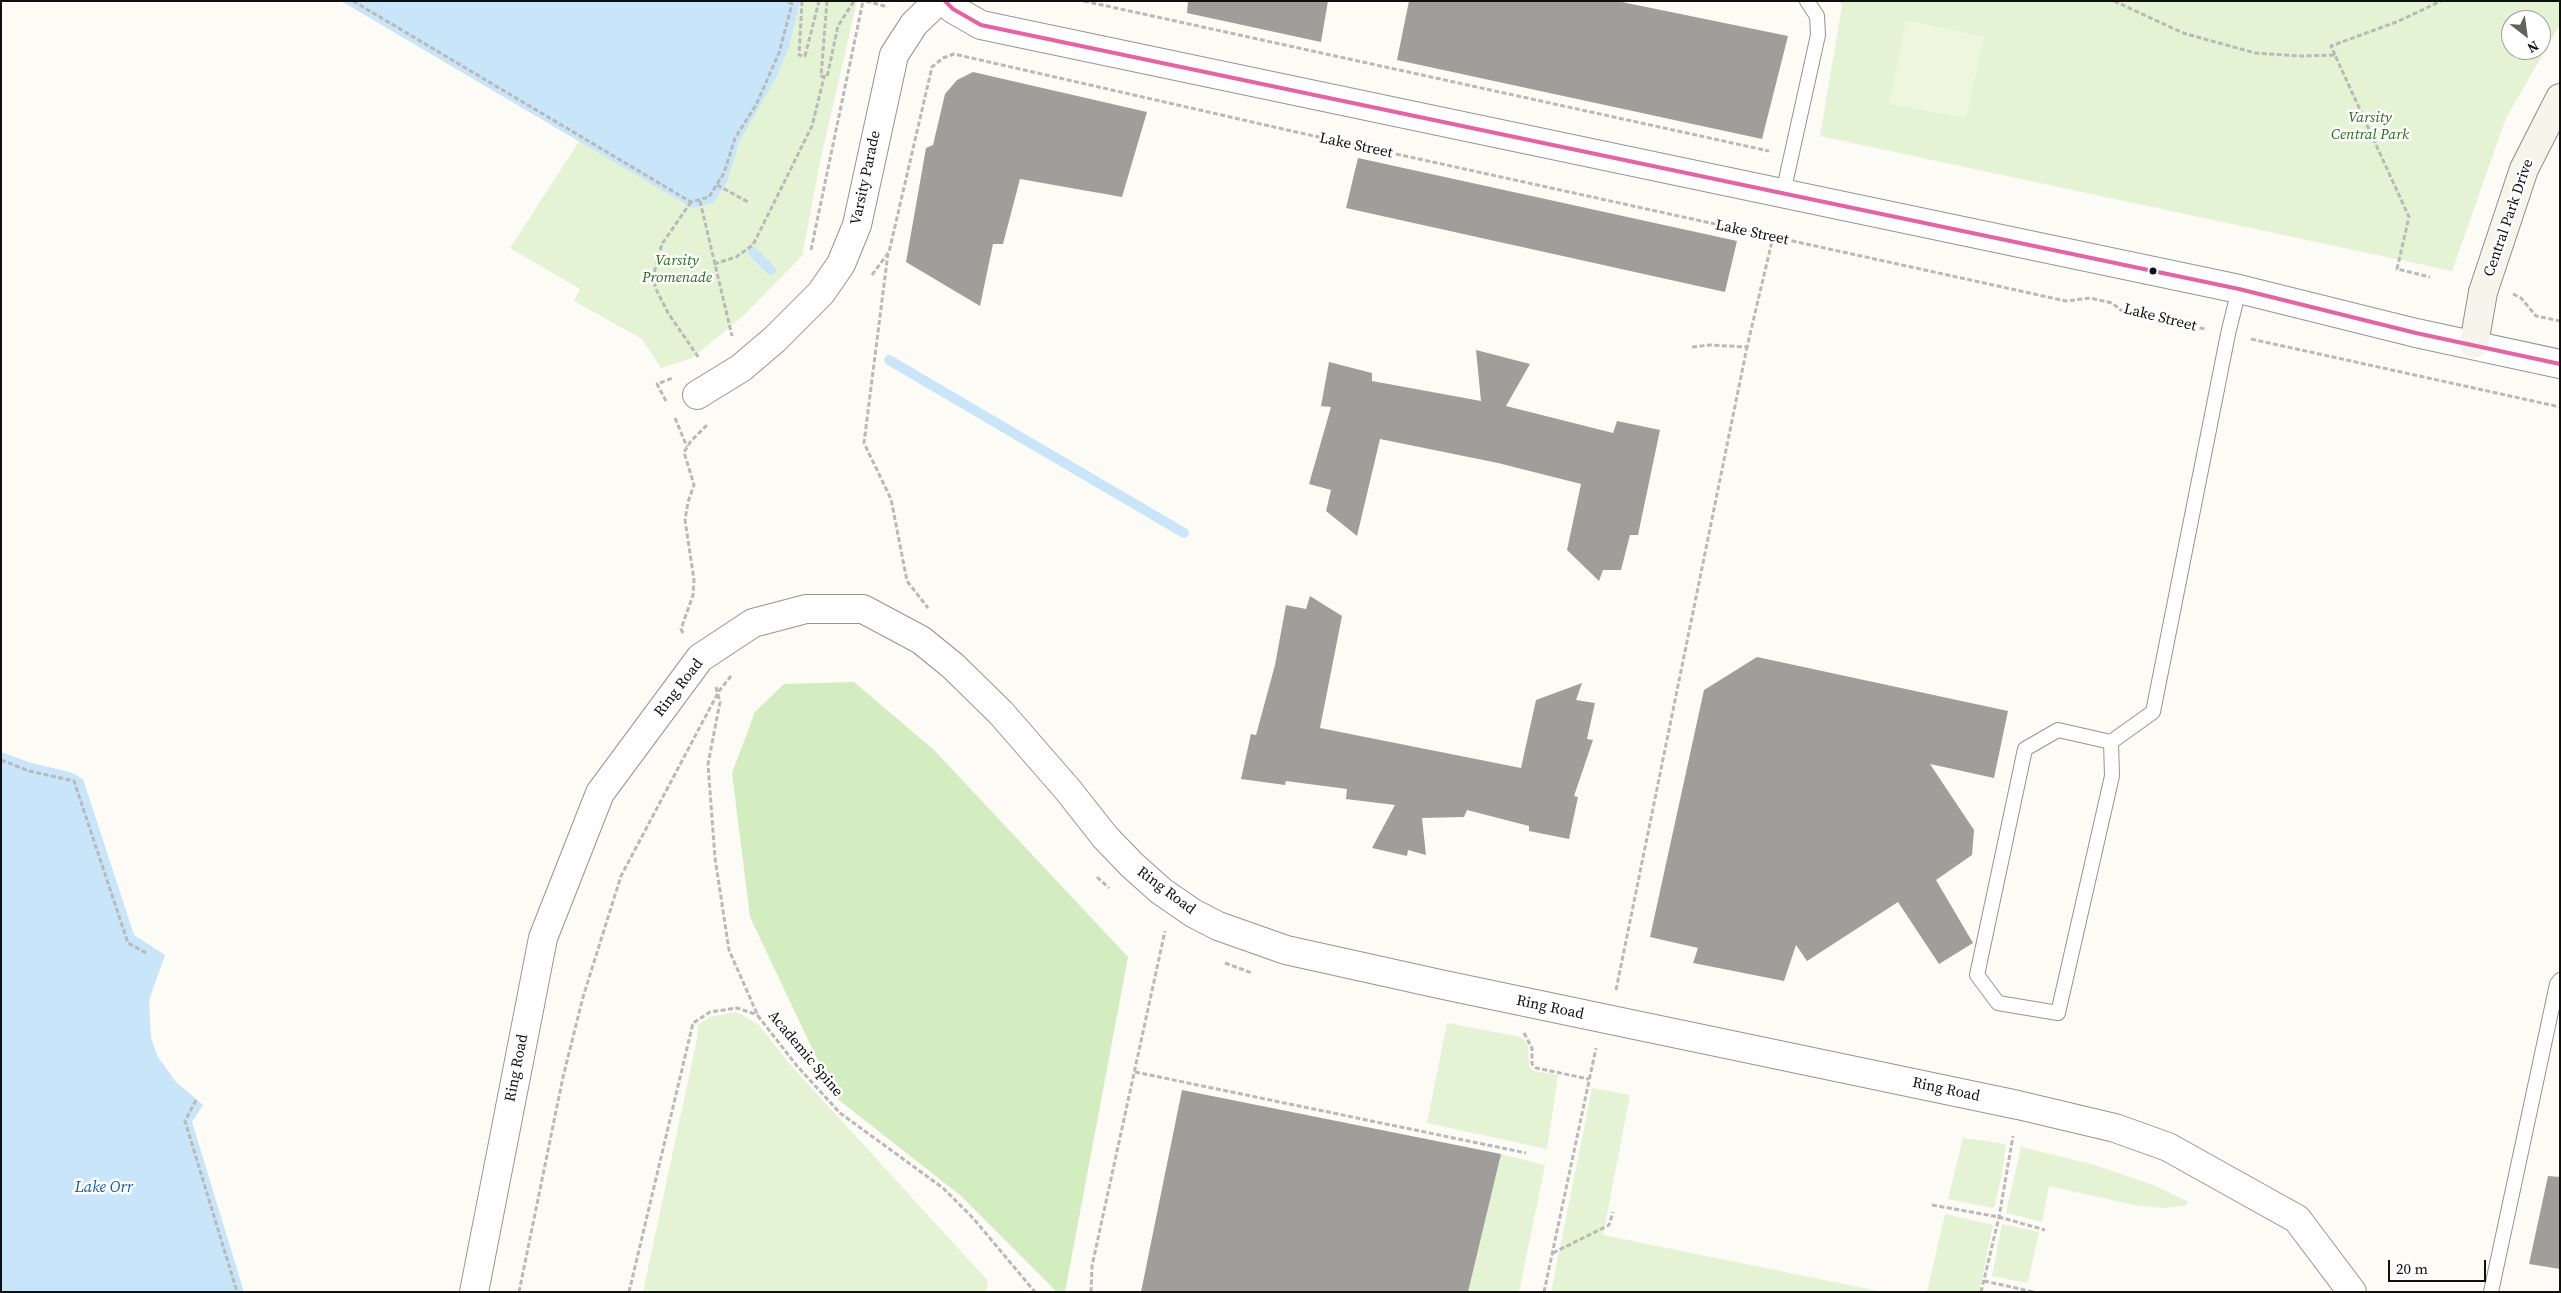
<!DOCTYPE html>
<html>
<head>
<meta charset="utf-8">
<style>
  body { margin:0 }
  #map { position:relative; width:2561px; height:1293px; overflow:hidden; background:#fcfbf5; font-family:"Source Serif 4",serif }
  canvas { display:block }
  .frame { position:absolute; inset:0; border:2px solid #0f0f0f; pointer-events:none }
  .north { position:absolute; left:2501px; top:10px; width:50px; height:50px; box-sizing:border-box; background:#fff; border:1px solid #9f9f9f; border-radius:50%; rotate:150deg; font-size:14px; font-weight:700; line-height:20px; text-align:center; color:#0f0f0f }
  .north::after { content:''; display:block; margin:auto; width:18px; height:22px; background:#626260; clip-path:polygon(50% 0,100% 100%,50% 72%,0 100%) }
  .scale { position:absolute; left:2388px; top:1260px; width:98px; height:22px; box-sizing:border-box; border:2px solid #0f0f0f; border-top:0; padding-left:6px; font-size:15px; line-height:18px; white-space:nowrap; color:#0f0f0f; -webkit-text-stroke:4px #fff; paint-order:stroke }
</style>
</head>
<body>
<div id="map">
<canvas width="2561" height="1293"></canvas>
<div class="frame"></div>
<div class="north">N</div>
<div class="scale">20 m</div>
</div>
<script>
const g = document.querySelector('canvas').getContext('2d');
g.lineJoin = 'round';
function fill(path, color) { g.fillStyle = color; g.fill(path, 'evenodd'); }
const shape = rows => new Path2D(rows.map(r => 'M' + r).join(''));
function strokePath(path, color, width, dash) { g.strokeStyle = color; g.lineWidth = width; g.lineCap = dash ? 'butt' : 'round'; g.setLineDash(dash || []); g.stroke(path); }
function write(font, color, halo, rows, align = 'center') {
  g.font = font + ' "Source Serif 4",serif'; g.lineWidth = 5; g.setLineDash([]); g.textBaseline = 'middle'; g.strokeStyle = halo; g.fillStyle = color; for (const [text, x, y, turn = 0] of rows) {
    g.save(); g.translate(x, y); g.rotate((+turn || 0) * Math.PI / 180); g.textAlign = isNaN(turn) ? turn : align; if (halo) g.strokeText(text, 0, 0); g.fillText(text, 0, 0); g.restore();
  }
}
const green = shape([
  [762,1,857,1,821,157,802,256,742,317,692,358,661,368,642,339,574,301,580,289,510,248,586,131],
  [1840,1,2560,1,2560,25,2506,118,2452,271,1820,136,1842,6],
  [2511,20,2541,20,2541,50,2511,50],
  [736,1012,758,1024,787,1061,988,1281,986,1292,643,1292,697,1039,698,1025,710,1017],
  [1447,1023,1520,1037,1528,1044,1529,1067,1534,1071,1558,1075,1547,1149,1427,1123],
  [1592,1088,1630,1095,1603,1235,1883,1292,1551,1292],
  [1963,1138,2006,1144,2002,1174,1994,1208,1948,1199],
  [2021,1147,2095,1165,2153,1185,2187,1201,2187,1205,2162,1208,2134,1205,2049,1186,2042,1222,2006,1213],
  [1501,1154,1545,1165,1519,1292,1468,1292],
  [1945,1214,1993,1225,1979,1292,1927,1292],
  [2002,1224,2039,1232,2028,1283,1992,1276]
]);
const forest = shape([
  [854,682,934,750,1128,957,1065,1292,1057,1292,960,1195,835,1097,750,917,732,773,755,712,784,684]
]);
const pitch = shape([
  [1906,20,1984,37,1966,118,1889,104]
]);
const water = shape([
  [341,1,800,1,789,47,776,78,739,142,727,182,713,203,692,208],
  [1,752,31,763,70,772,83,779,134,935,165,955,149,1000,151,1038,158,1057,176,1082,203,1105,192,1122,244,1292,1,1292]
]);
const stream = shape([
  [753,252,771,270],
  [889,360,1184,533]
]);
const building = shape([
  [1188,1,1328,1,1321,42,1187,13],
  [1409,1,1617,1,1788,36,1762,139,1397,60],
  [973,72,1147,112,1122,197,1020,179,1003,244,993,244,980,306,906,262,926,148,933,145,945,94,957,80],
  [1358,158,1737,241,1725,292,1346,208],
  [1476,350,1530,364,1506,406,1613,433,1617,421,1660,430,1638,535,1630,535,1621,570,1603,570,1599,581,1567,550,1581,484,1498,463,1380,439,1357,536,1326,511,1331,490,1309,484,1331,407,1321,406,1329,362,1372,373,1372,381,1481,401],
  [1310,596,1342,616,1320,728,1521,768,1536,700,1582,683,1576,700,1595,703,1587,739,1593,740,1574,796,1578,797,1569,839,1529,831,1529,826,1467,810,1464,817,1422,818,1426,855,1408,850,1407,856,1372,848,1395,805,1346,799,1347,789,1286,781,1285,785,1241,779,1251,734,1256,735,1275,665,1286,605,1306,609],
  [1757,657,2008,711,1994,778,1930,764,1974,830,1972,855,1936,880,1973,943,1939,964,1898,902,1807,961,1796,945,1784,981,1693,963,1698,948,1650,937,1704,690],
  [1182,1090,1501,1154,1468,1292,1141,1292],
  [2548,1176,2560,1177,2560,1269,2529,1264]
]);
const path = shape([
  [353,1,691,202,709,197,724,173,735,138,756,105,779,53,792,4,786,1],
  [802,1,799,55,805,56,819,1],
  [827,1,821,76,827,77,838,26,854,1],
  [866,1,888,7],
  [1084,1,1769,151],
  [2114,1,2183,33,2255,53,2300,56,2335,55,2409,217,2397,269,2430,277],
  [2335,55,2331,46,2399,21,2441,1],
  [717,185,748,202],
  [700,201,732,336],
  [691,202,662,244,654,273,655,287,668,313,699,358],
  [811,250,863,1],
  [888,253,864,443,891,499,907,581,928,608],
  [714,264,736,257,753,245,812,126,824,77],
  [872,275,889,252,932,67,943,58,954,54,1296,132,2066,301,2090,298,2112,303,2122,311,2205,329],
  [2513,294,2521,298,2536,316,2560,321],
  [2251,339,2560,407],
  [1692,347,1710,345,1747,347,1773,237],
  [666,401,657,384,673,378],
  [675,418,687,447],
  [683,633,681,629,693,595,694,580,685,520,688,502,694,485,684,452,691,441,708,424],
  [716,687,720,702,708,764,715,858,729,950,758,1016,797,1066,840,1113,943,1188,973,1218,1035,1292],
  [1,760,29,771,74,781,128,943,148,954],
  [1097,877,1109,888],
  [1225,963,1252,973],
  [1616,990,1747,347],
  [1524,1033,1532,1048,1532,1064,1536,1068,1589,1079],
  [1135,1072,1526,1153],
  [196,1100,185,1121,237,1292],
  [1932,1205,1999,1217,2045,1230],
  [1553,1253,1609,1225,1613,1212],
  [1984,1281,2034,1292],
  [519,1292,563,1077,583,997,621,876,719,691,731,676],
  [629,1292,693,1023,710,1012,737,1008,758,1015],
  [1091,1292,1092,1266,1165,931],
  [1544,1292,1596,1048],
  [1981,1292,1999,1217,2013,1136]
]);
const lane = shape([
  [1783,193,1818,35,1817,16,1807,1],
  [2111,742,2058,730,2025,749,1977,975,1998,1003,2058,1013,2112,776,2111,742,2153,712,2228,334,2239,289],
  [2491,1292,2557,984,2560,980]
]);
const street = shape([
  [945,1,953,9,981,25,2239,289,2416,333,2560,364],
  [697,395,741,368,775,339,821,293,841,264,857,225,894,55,914,24,938,1],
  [474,1292,543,938,600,793,700,658,753,623,806,609,863,609,921,640,953,666,1001,713,1068,790,1105,837,1132,865,1161,891,1193,913,1218,926,1286,950,1444,985,2018,1105,2115,1128,2168,1147,2297,1219,2352,1292]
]);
const secondary = shape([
  [2474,344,2483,292,2524,169,2560,98]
]);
const bus1 = shape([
  [945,1,953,9,981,25,2239,289,2416,333,2560,364]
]);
const markers = [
  [2153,271,4.5,"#0f0f0f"]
];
const parkNames = [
  ["Varsity",2370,118],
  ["Central Park",2370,135],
  ["Varsity",677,261],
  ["Promenade",677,278]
];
const streetNames = [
  ["Lake Street",1356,146,12],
  ["Varsity Parade",866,178,-78],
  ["Central Park Drive",2509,218,-71],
  ["Lake Street",1752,233,12],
  ["Lake Street",2160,318,14],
  ["Ring Road",679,688,-52],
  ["Ring Road",1166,891,37],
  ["Ring Road",1550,1008,12],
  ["Academic Spine",805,1054,50],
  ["Ring Road",517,1068,-79],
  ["Ring Road",1946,1090,12]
];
const waterNames = [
  ["Lake Orr",104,1188]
];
fill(green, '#e4f3d3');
fill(forest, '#d3ecc0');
fill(pitch, '#eef7dd');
fill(water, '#c8e5f9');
strokePath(stream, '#c8e5f9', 10);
fill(building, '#a09e9a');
strokePath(lane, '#969593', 16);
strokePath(street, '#969593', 30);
strokePath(secondary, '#8c8c89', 30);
strokePath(path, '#b9b9b8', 3, [5, 2.5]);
strokePath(lane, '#fffefe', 14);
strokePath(street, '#fffefe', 28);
strokePath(secondary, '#f5f5eb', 28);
strokePath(bus1, '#e463a4', 4);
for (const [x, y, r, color] of markers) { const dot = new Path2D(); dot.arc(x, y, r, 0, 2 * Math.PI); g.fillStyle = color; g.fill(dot); strokePath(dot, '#fff', 2); }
write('italic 15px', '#266d1a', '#fff', parkNames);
write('15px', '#0f0f0f', '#fff', streetNames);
write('italic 16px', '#0e5dac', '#fff', waterNames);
</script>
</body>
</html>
